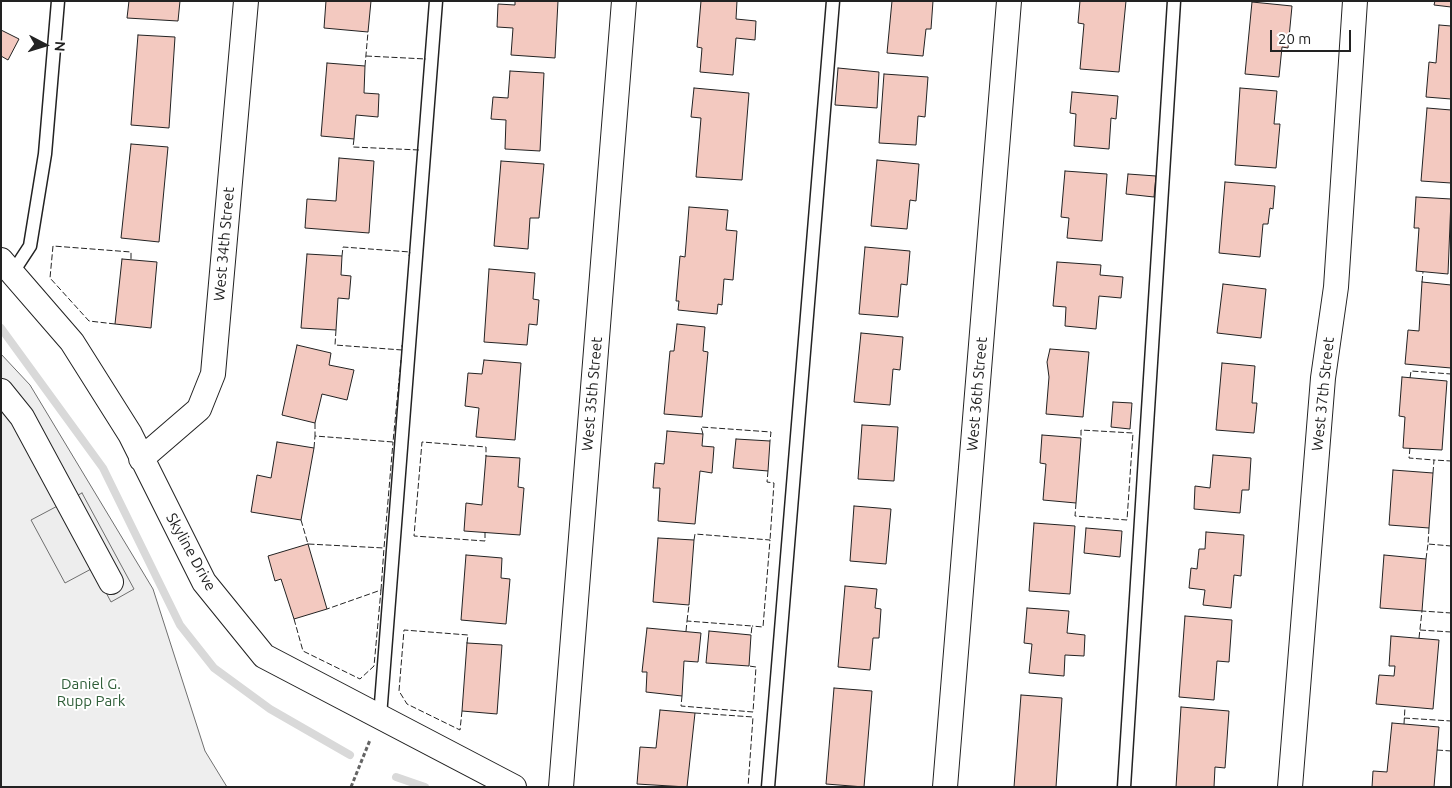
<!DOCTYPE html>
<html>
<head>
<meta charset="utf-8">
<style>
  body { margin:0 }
  #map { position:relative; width:1452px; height:788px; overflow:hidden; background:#fff; font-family:Ubuntu,sans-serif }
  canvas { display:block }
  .frame { position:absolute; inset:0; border:2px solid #222; pointer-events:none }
  .north { position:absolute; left:20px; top:20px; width:50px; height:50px; -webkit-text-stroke:4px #fff; paint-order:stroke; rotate:95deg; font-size:14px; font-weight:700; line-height:20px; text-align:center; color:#222 }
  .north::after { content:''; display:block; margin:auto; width:18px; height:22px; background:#222; clip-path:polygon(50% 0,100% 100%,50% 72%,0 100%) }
  .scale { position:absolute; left:1270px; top:30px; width:81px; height:22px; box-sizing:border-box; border:2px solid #222; border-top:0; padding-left:6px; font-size:15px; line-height:18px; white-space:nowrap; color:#222; -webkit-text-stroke:4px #fff; paint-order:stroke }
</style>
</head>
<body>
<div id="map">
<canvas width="1452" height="788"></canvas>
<div class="frame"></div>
<div class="north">N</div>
<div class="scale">20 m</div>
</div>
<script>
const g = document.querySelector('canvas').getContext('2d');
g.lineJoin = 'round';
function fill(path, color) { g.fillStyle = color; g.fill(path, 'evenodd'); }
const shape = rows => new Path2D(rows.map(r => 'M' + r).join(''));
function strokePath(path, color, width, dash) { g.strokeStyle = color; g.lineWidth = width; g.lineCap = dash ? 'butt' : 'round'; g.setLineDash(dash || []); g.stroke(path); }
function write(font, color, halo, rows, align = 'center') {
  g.font = font + ' Ubuntu,sans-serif'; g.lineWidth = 4; g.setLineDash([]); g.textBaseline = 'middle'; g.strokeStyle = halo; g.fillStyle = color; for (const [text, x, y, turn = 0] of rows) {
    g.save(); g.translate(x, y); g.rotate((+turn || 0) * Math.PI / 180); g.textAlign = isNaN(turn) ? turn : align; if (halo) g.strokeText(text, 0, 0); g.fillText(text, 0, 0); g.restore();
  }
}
const green = shape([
  [1,354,30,385,153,589,205,751,227,787,1,787,1,354]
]);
const parking = shape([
  [82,493,134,589,111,602,93,568,65,583,31,520,82,493]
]);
const stream = shape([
  [1,328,103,468,180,625,214,668,270,709,350,755],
  [396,777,425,787]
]);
const building = shape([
  [129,1,180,1,178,21,127,18,129,1],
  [326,1,371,1,368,32,324,28,326,1],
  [515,1,558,1,555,58,511,55,513,28,497,27,498,4,515,5,515,1],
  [701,1,737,1,736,19,756,21,755,40,736,38,733,75,700,72,702,48,697,47,701,1],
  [892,1,933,1,931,29,926,29,923,56,887,53,892,1],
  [1080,1,1126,1,1119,72,1080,69,1084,24,1078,23,1080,1],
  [1435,1,1451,1,1451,7,1434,5,1435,1],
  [1252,2,1292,6,1288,48,1282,47,1279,77,1245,74,1252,2],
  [1439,25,1451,26,1451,99,1426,97,1429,62,1436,63,1439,25],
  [1,30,19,39,8,60,1,56,1,30],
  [138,35,175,37,169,128,131,125,138,35],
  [327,63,365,66,364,93,379,94,378,117,356,115,354,139,321,136,327,63],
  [838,68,879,72,877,108,835,105,838,68],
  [510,71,544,73,540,151,505,149,506,120,491,119,493,97,508,98,510,71],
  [884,74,928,77,925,117,918,116,916,145,879,143,884,74],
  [694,88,749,93,742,180,696,177,701,118,691,117,694,88],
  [1240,88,1277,91,1274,124,1280,124,1276,168,1235,165,1240,88],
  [1072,92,1118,96,1116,119,1111,118,1109,149,1074,146,1076,114,1070,113,1072,92],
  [1427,108,1451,110,1451,183,1421,181,1427,108],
  [131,144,168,147,159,242,121,238,131,144],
  [339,158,374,161,369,233,305,228,307,199,336,201,339,158],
  [877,160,919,164,916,201,910,200,907,229,871,226,877,160],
  [501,161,544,164,539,218,530,218,528,249,494,246,501,161],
  [1065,171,1107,174,1102,241,1067,238,1069,218,1061,217,1065,171],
  [1128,174,1156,176,1154,197,1126,194,1128,174],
  [1225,182,1275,186,1273,209,1270,208,1268,224,1263,224,1260,257,1219,253,1225,182],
  [1416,197,1451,199,1448,274,1416,271,1419,228,1414,228,1416,197],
  [689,207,728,210,726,230,737,231,733,280,724,279,722,305,718,304,717,314,678,310,679,301,676,301,680,256,685,257,689,207],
  [865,247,910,251,907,285,901,284,898,317,859,314,865,247],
  [307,254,342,256,341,275,351,276,349,299,338,298,336,330,301,328,307,254],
  [122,259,157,262,151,328,115,324,122,259],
  [1057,262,1101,265,1100,275,1123,277,1121,298,1099,296,1096,329,1065,326,1066,307,1053,306,1057,262],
  [489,269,535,273,533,299,539,300,537,325,529,324,527,345,484,342,489,269],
  [1422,282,1451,285,1451,368,1405,364,1408,330,1419,331,1422,282],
  [1223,284,1266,289,1261,338,1217,333,1223,284],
  [677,324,705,327,703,351,708,352,702,417,664,414,670,351,674,351,677,324],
  [861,333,903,337,900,370,893,369,890,405,854,402,861,333],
  [297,345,331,353,329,365,354,370,347,400,322,394,315,423,282,415,297,345],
  [1050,349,1089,352,1083,417,1046,414,1049,377,1047,362,1050,349],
  [484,360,521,363,515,440,476,437,479,408,465,406,468,373,482,374,484,360],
  [1222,363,1255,366,1252,403,1257,403,1254,433,1216,430,1222,363],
  [1402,377,1447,381,1442,450,1403,448,1405,417,1399,416,1402,377],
  [1113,402,1132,403,1130,429,1111,427,1113,402],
  [862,425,898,427,894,481,858,479,862,425],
  [667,431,703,434,702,446,714,447,712,473,700,471,695,524,658,521,660,488,653,488,655,463,664,464,667,431],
  [1042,435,1081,438,1076,503,1043,500,1046,464,1040,463,1042,435],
  [736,439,770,441,768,471,733,468,736,439],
  [277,442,314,448,301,520,251,512,257,475,271,478,277,442],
  [1213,455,1251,458,1249,490,1242,490,1240,513,1194,509,1195,486,1210,488,1213,455],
  [486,456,520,458,518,487,524,488,520,535,464,531,466,503,482,505,486,456],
  [1393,470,1433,473,1429,528,1389,525,1393,470],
  [854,506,891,509,886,564,850,561,854,506],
  [1034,523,1075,526,1070,594,1029,591,1034,523],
  [1086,528,1122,531,1120,557,1084,553,1086,528],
  [1206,532,1244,535,1241,576,1234,575,1231,608,1203,605,1205,590,1189,588,1191,568,1197,569,1199,549,1205,549,1206,532],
  [658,538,694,540,689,605,653,602,658,538],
  [308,544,327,609,294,619,281,579,275,581,268,556,308,544],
  [466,555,502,558,501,578,510,579,506,624,461,620,466,555],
  [1384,555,1426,559,1422,611,1380,608,1384,555],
  [845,586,877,589,875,608,881,609,879,638,873,638,870,670,838,667,845,586],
  [1027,608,1069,611,1067,633,1085,635,1084,656,1065,655,1064,676,1029,673,1032,644,1024,643,1027,608],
  [1185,616,1232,620,1229,662,1217,661,1214,700,1179,697,1185,616],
  [647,628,701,633,698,662,684,661,682,696,646,692,647,672,642,672,647,628],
  [709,631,751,635,749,666,706,663,709,631],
  [1391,636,1439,640,1433,709,1376,704,1379,675,1394,676,1395,666,1389,666,1391,636],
  [467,643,502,645,497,714,462,711,467,643],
  [834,688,872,691,864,787,826,784,834,688],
  [1021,695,1062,698,1056,787,1014,787,1021,695],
  [1181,707,1229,711,1225,768,1215,767,1214,787,1176,787,1181,707],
  [660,710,695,713,687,787,637,784,640,747,656,748,660,710],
  [1392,723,1439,727,1434,787,1372,787,1373,771,1387,772,1392,723]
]);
const path = shape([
  [351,787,370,740]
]);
const lane = shape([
  [13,272,30,246,45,154,58,1],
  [380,716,436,1],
  [768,787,833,1],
  [1124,787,1174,1]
]);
const street = shape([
  [1,260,72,342,130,434,204,582,264,656,514,787],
  [1,391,22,417,111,582],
  [141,459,199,409,213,374,246,1],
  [561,787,624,1],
  [945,787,1009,1],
  [1290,787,1323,378,1336,287,1355,1]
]);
const fence = shape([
  [366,56,426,59],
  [365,66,368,32],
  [354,139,353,147,419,150],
  [342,256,343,247,410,252,409,256],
  [1422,282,1423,272],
  [115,324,89,321,50,278,53,246,131,252,131,259],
  [336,330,335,345,402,350,402,345],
  [1410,378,1411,371,1451,374],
  [315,423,315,436,393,442,401,360],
  [703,434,701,427,771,432,770,441],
  [314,448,315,436],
  [1410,448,1409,458,1434,460],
  [768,471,767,482,774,483,770,540],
  [1433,473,1434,460,1451,461],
  [1076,503,1075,516,1127,520,1133,433,1081,430,1081,438],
  [301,520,308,544,384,548,393,442],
  [1429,528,1428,544,1451,546],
  [485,532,485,541,414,536,422,442,486,447,486,456],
  [694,540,695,534,770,540,763,627,752,626],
  [1426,559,1428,544],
  [381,590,384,548],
  [294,619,303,651,360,679,374,666,381,590,327,609],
  [687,621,689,605],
  [1420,630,1451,632],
  [686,631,687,621,752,626,751,635],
  [1419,638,1422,611,1451,613],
  [682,696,681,706,753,712,756,667,749,666],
  [462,711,460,730,407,704,399,691,404,630,468,635,467,643],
  [695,713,753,717,748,787],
  [1404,718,1451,721],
  [1404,724,1405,707],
  [1437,750,1451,751]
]);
const streetNames = [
  ["West 34th Street",224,244,-85],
  ["West 35th Street",592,394,-85],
  ["West 36th Street",977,394,-85],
  ["West 37th Street",1323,394,-84],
  ["Skyline Drive",191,552,61]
];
const parkNames = [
  ["Daniel G.",91,684],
  ["Rupp Park",91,701]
];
fill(green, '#eee');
strokePath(green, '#6f6f6f', 1);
fill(parking, '#ededed');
strokePath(parking, '#6f6f6f', 1);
strokePath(stream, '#d9d9d9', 8);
fill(building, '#f3c9c0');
strokePath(building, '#222', 1);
strokePath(lane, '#222', 15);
strokePath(street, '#222', 26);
strokePath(path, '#646464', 3, [4, 2.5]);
strokePath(lane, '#fff', 12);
strokePath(street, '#fff', 24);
strokePath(fence, '#222', 1, [6, 2.5]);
write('15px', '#222', '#fff', streetNames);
write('15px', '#2f5e38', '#fff', parkNames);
</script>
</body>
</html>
